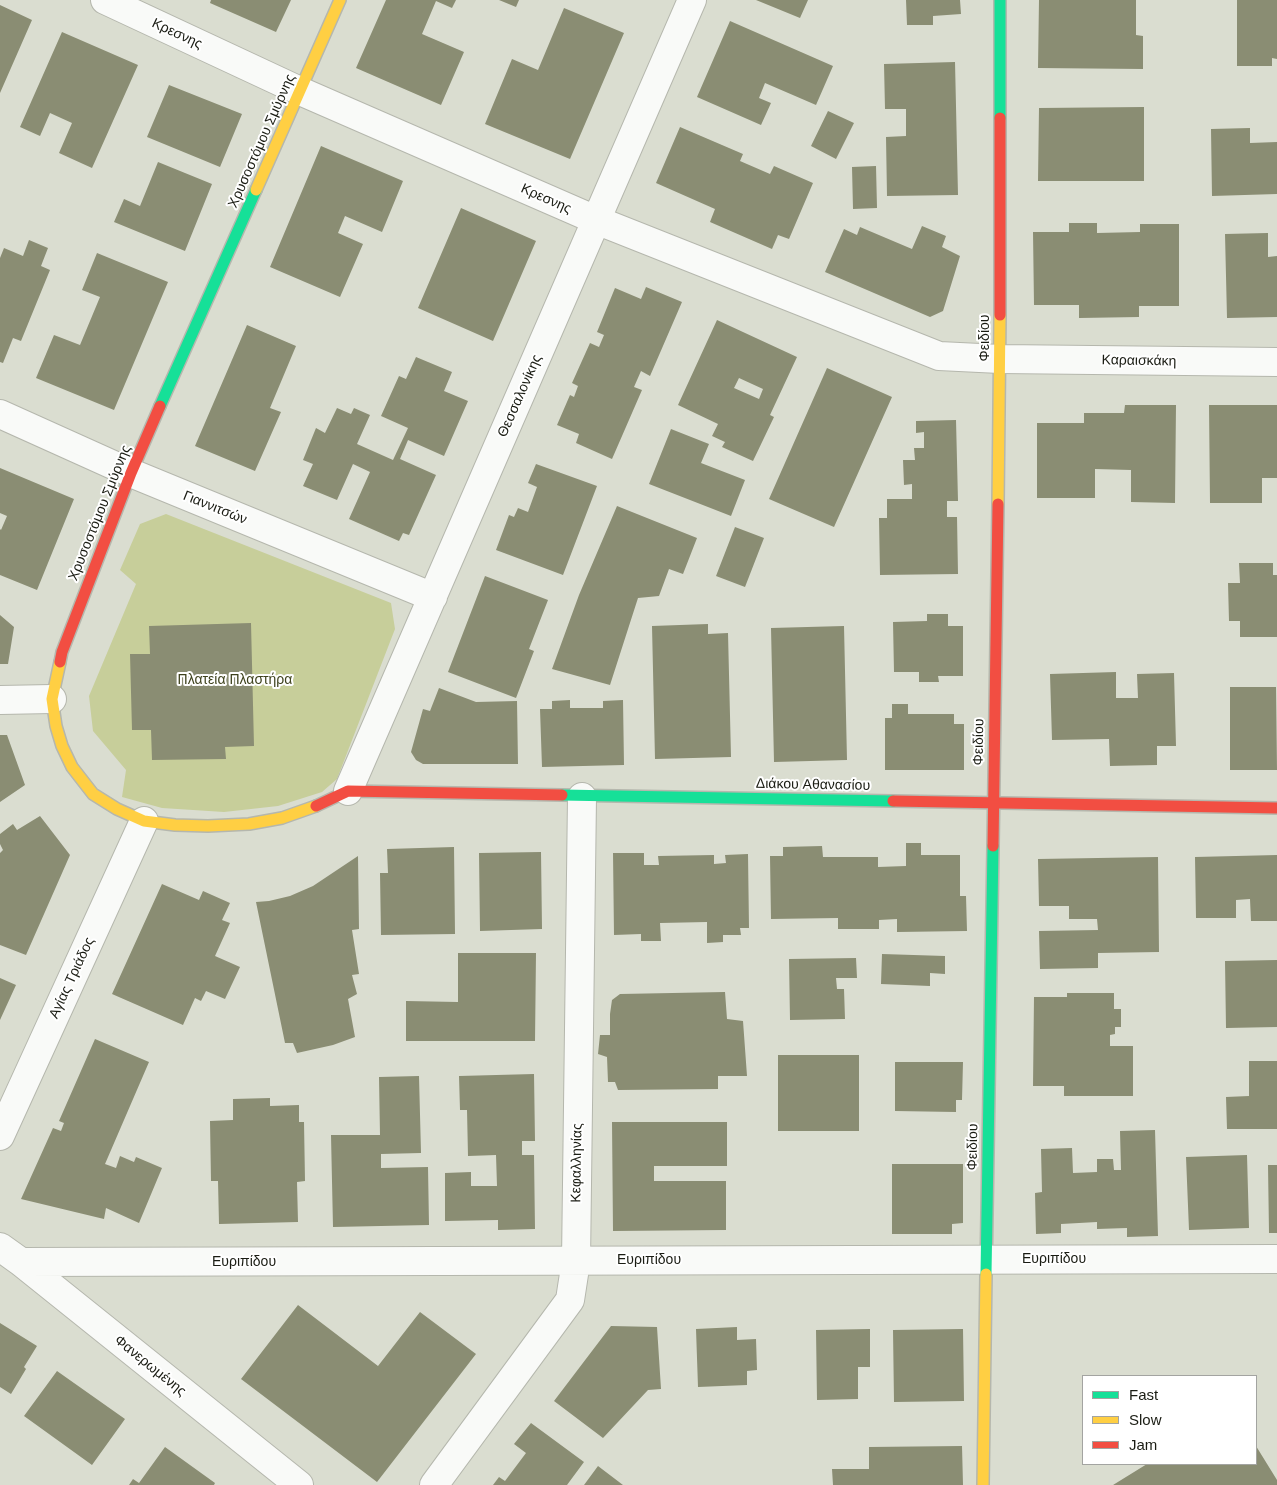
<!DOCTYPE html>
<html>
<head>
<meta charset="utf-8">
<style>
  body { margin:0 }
  #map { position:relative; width:1277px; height:1485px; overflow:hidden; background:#daddd0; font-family:Arial,sans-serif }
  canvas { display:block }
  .legend { position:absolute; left:1082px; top:1375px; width:175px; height:90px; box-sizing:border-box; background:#fff; border:1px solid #a3a4a1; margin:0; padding:6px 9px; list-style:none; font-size:15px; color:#1a1c13 }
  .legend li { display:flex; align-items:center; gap:10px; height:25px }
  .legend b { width:25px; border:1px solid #a3a4a1 }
</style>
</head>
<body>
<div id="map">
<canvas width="1277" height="1485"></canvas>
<ul class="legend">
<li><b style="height:6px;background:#16e098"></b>Fast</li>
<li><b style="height:6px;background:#ffcf43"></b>Slow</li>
<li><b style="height:6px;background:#f24e42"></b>Jam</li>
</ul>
</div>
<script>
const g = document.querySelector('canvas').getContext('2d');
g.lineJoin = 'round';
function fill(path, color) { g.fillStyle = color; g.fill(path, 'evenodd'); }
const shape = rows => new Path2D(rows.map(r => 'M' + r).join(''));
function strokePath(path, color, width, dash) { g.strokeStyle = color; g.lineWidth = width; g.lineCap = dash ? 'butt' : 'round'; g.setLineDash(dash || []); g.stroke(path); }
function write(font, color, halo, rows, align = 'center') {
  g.font = font + ' Arial,sans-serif'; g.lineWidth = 4; g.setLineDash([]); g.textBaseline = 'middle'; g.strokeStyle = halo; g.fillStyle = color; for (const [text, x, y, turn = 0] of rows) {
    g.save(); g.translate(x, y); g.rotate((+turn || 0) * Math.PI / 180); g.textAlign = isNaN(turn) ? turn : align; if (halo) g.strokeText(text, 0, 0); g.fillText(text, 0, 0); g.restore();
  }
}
const green = shape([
  [166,514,391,603,395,629,337,779,322,792,278,806,224,812,162,808,122,797,126,770,93,731,89,696,136,584,120,570,140,524]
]);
const building = shape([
  [211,0,291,0,276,32,210,3],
  [386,0,456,0,452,8,436,1,422,34,464,52,441,105,356,68],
  [499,0,519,0,516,7],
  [756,0,808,0,800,18],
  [906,0,960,0,961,14,933,16,933,25,907,25],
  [1039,0,1136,0,1136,35,1143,36,1143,69,1038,68],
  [1237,0,1277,0,1277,59,1272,58,1272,66,1237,66],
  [0,5,32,20,0,93],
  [564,8,624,33,570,159,485,124,512,59,538,70],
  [730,21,833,66,816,105,765,83,759,98,771,103,761,125,697,97],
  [62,32,138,65,92,168,59,153,72,123,50,113,40,136,20,127],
  [955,62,958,195,887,196,886,137,906,136,906,109,885,109,884,64],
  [169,85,242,114,220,167,147,137],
  [1144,107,1144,181,1038,181,1039,108],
  [828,111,854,123,836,159,811,146],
  [680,127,743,154,740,161,770,174,774,166,813,183,789,239,778,235,772,249,710,222,715,209,656,183],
  [1250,128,1250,143,1277,142,1277,194,1212,196,1211,129],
  [321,146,403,181,382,232,345,216,338,233,363,244,340,297,270,267],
  [158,162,212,184,185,251,114,222,124,199,140,206],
  [876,166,877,208,853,209,852,167],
  [461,208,536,241,493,341,418,308],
  [1069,223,1097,223,1097,233,1140,232,1140,224,1179,224,1179,306,1139,306,1139,317,1079,318,1079,305,1034,305,1033,232,1069,232],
  [922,226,946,236,942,247,960,256,943,311,930,317,825,272,844,229,857,235,860,227,912,249],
  [1268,233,1268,257,1277,256,1277,317,1227,318,1225,234],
  [29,240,48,248,41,266,50,270,21,341,13,338,3,363,0,362,0,258,4,248,23,256],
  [97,253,168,282,114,410,36,378,54,335,80,345,100,297,82,290],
  [646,287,682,302,650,376,641,371,634,387,642,390,612,459,576,443,579,434,557,425,570,395,574,397,578,386,572,383,590,343,599,347,604,335,597,332,615,288,641,299],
  [717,320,797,357,770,415,774,417,753,461,722,447,725,442,712,436,718,424,678,405],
  [739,378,763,389,759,399,734,388],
  [247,325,296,346,270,408,281,412,255,471,195,446],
  [416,357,452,372,444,391,468,401,444,456,408,440,400,459,436,475,409,535,403,533,399,541,349,519,370,472,353,464,337,500,303,486,313,464,303,460,316,428,325,433,337,408,351,414,354,408,370,415,357,444,393,460,408,428,381,416,399,376,406,379],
  [827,368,892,397,834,527,769,499],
  [1125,405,1176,405,1175,503,1131,502,1131,470,1095,469,1095,498,1037,498,1037,423,1084,423,1084,413,1124,413],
  [1209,405,1277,405,1277,478,1262,478,1262,503,1210,503],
  [956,420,958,501,947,501,947,517,957,517,958,574,880,575,879,518,887,518,887,499,912,499,912,484,904,485,903,460,915,460,914,448,924,448,924,432,916,433,916,421],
  [671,429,709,444,701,463,745,480,731,516,649,484],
  [536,464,597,486,563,575,496,550,509,515,514,517,518,508,528,512,537,487,528,483],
  [0,468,74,499,37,590,0,575,0,529,1,530,7,516,0,513],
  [617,506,697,538,683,574,669,569,659,596,638,598,610,685,552,669,579,595],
  [735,527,764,538,745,587,716,576],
  [1239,563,1273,563,1273,575,1277,575,1277,637,1240,637,1240,621,1229,621,1228,583,1240,583],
  [485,576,548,600,529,649,534,651,516,698,448,672],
  [927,614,948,614,948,626,963,626,963,676,938,676,939,682,919,682,919,672,894,672,893,622,927,621],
  [0,615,14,627,8,664,0,664],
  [251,623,254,746,225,747,226,759,152,760,151,730,132,730,130,654,150,654,149,626],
  [708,624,708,634,728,633,731,757,655,759,652,626],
  [844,626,847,760,774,762,771,628],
  [1116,672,1116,698,1138,698,1137,674,1174,673,1176,746,1157,746,1157,765,1110,766,1109,739,1052,740,1050,674],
  [1230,687,1276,687,1277,770,1230,770],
  [439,688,476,702,517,701,518,764,423,764,416,760,411,752,423,709,430,711],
  [570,700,570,708,603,708,603,701,623,700,624,765,542,767,540,709,552,709,552,701],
  [892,704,908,704,908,714,954,714,954,724,964,724,964,770,885,770,885,718,892,718],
  [0,735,7,735,25,785,0,802],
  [40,816,70,855,26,955,0,945,0,853,3,850,0,844,0,834,13,824,17,830],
  [906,843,921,843,921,855,960,855,960,896,966,896,967,931,897,932,897,919,879,920,879,929,838,929,838,918,771,919,770,856,783,856,783,847,822,846,823,857,878,857,878,867,906,866],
  [454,847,455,934,381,935,380,873,388,873,387,849],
  [541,852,542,929,480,931,479,853],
  [613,853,644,853,644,865,659,865,658,856,714,855,714,864,726,863,725,855,748,854,749,928,740,928,741,935,723,935,723,942,707,943,707,922,660,923,661,941,641,941,641,934,614,935],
  [1277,855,1277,921,1251,921,1250,899,1236,900,1236,918,1196,918,1195,857],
  [358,856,359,929,352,930,359,974,352,975,357,994,348,999,355,1037,333,1045,297,1053,293,1043,285,1043,256,902,269,901,290,896,313,886],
  [1158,857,1159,952,1098,953,1098,968,1040,969,1039,931,1098,930,1097,919,1069,919,1069,906,1039,906,1038,859],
  [162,884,199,900,203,891,230,903,222,920,230,923,215,956,240,967,225,999,206,991,201,1001,195,998,183,1025,112,994],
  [458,953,536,953,535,1041,406,1041,406,1001,458,1002],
  [882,954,945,956,945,974,930,973,930,986,881,984],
  [856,958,857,978,836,978,837,989,844,989,845,1019,790,1020,789,959],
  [1277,960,1277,1027,1226,1028,1225,961],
  [0,978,16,985,0,1020],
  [725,992,727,1019,743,1021,747,1076,718,1076,718,1089,618,1090,615,1082,608,1082,607,1057,598,1054,600,1035,610,1035,610,1014,612,1000,620,994],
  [1067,993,1114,993,1114,1009,1121,1009,1121,1027,1115,1027,1115,1034,1110,1035,1110,1046,1133,1046,1133,1096,1064,1096,1064,1086,1033,1086,1034,997,1067,997],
  [95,1039,149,1062,105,1164,116,1168,120,1156,134,1162,136,1157,162,1168,139,1223,106,1208,104,1219,21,1199,53,1128,61,1131,64,1123,59,1121],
  [778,1055,859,1055,859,1131,778,1131],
  [1249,1061,1277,1061,1277,1129,1227,1129,1226,1097,1249,1096],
  [895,1062,963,1062,962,1100,956,1100,956,1112,895,1111],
  [534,1074,535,1141,522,1141,522,1155,534,1155,535,1229,498,1230,498,1220,445,1221,445,1173,471,1172,471,1186,497,1186,496,1155,468,1156,467,1110,460,1110,459,1076],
  [419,1076,421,1153,381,1154,381,1168,428,1167,429,1225,333,1227,331,1135,380,1135,379,1077],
  [270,1098,270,1106,299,1105,299,1122,304,1122,305,1181,297,1182,298,1222,219,1224,218,1181,211,1181,210,1121,233,1120,233,1099],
  [612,1122,727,1122,727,1166,654,1166,654,1181,726,1181,726,1230,613,1231],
  [1155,1130,1158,1236,1127,1237,1127,1228,1097,1229,1097,1222,1061,1224,1061,1233,1036,1234,1035,1193,1042,1192,1041,1149,1072,1148,1073,1173,1097,1172,1097,1159,1113,1159,1114,1170,1121,1170,1120,1131],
  [1247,1155,1249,1228,1189,1230,1186,1157],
  [892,1164,963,1164,963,1223,952,1224,952,1234,892,1234],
  [1268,1165,1277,1165,1277,1233,1269,1233],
  [298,1305,378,1366,420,1312,476,1354,377,1482,241,1379],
  [0,1323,37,1346,24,1367,26,1369,11,1394,0,1387],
  [611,1326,657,1327,661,1389,648,1390,603,1438,554,1401],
  [737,1327,737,1340,756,1339,757,1370,747,1371,747,1385,698,1387,696,1329],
  [870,1329,870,1367,858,1367,858,1399,817,1400,816,1330],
  [963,1329,964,1401,894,1402,893,1330],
  [57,1371,125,1419,92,1465,24,1416],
  [531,1423,584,1462,567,1485,493,1485,499,1477,505,1481,526,1453,514,1444],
  [962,1446,963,1485,833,1485,832,1469,869,1469,869,1447],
  [1256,1446,1277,1480,1277,1485,1113,1485,1147,1464,1256,1464],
  [165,1447,215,1483,214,1485,129,1485,133,1479,139,1483],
  [598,1466,623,1485,584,1485]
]);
const street = shape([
  [105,0,300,91,596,220,939,356,1000,359,1277,362],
  [0,414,131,473,433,597],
  [0,700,52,699],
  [348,791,692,0],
  [0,1136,144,821],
  [0,1247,21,1262,299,1485],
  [21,1262,1277,1259],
  [434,1485,570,1300,576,1261,582,797]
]);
const fast = shape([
  [1000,0,1000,118],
  [160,406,256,190],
  [562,795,893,801],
  [986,1274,993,846]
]);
const slow = shape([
  [256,190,340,0],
  [998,504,1000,315],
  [60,662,52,699,56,726,62,746,72,767,93,794,117,809,144,821,175,825,208,826,249,824,282,818,316,806],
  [983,1485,986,1274]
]);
const jam = shape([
  [1000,118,1000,315],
  [60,662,62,652,131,473,160,406],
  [893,801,1277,808],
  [316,806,348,791,562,795],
  [993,846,998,504]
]);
const streetNames = [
  ["Κρεσνης",177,34,25],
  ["Χρυσοστόμου Σμύρνης",262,141,-66],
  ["Κρεσνης",546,199,24],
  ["Φειδίου",985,338,-90],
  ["Καραισκάκη",1139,361,1],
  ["Θεσσαλονίκης",520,396,-66],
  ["Γιαννιτσών",215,508,22],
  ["Χρυσοστόμου Σμύρνης",100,513,-68],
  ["Φειδίου",979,742,-89],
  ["Διάκου Αθανασίου",813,785,1],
  ["Αγίας Τριάδος",72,978,-65],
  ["Φειδίου",973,1147,-89],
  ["Κεφαλληνίας",577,1163,-89],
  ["Ευριπίδου",1054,1259],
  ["Ευριπίδου",649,1260],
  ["Ευριπίδου",244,1262],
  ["Φανερωμένης",150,1366,39]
];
const parkNames = [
  ["Πλατεία Πλαστήρα",235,680]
];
fill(green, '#c7ce9a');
fill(building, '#8a8d73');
strokePath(street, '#b5b7ad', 30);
strokePath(fast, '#b5b7ad', 14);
strokePath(slow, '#b5b7ad', 14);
strokePath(jam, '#b5b7ad', 14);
strokePath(street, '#f9faf8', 28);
strokePath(fast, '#16e098', 11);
strokePath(slow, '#ffcf43', 11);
strokePath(jam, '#f24e42', 11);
write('14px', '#1a1c13', '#fff', streetNames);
write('14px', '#3e421d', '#fff', parkNames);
</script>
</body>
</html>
